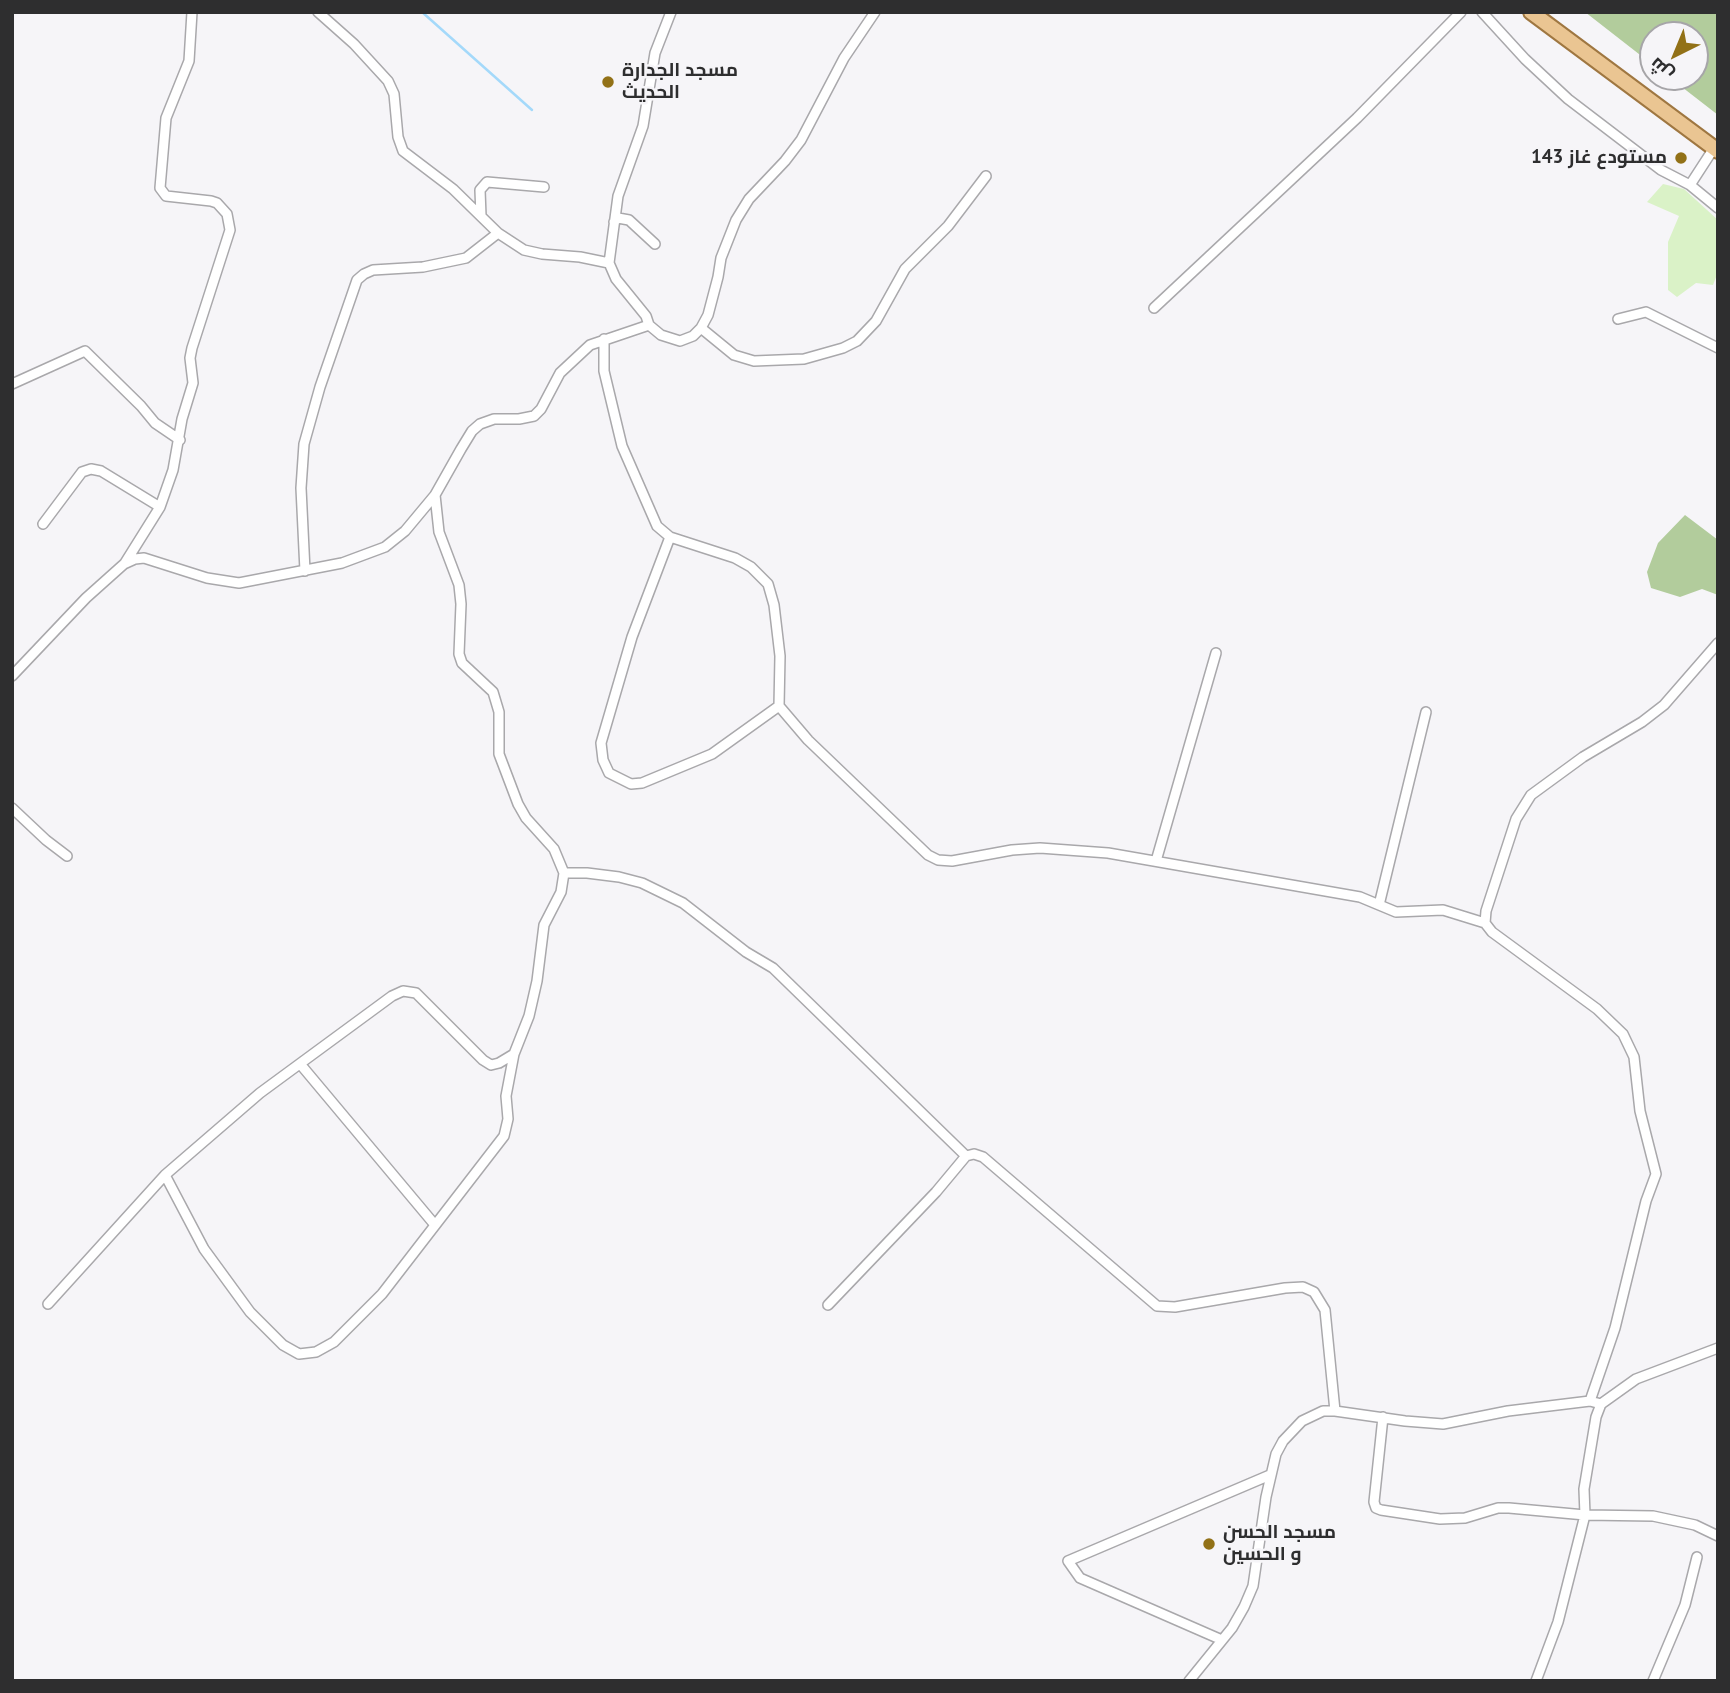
<!DOCTYPE html>
<html>
<head>
<meta charset="utf-8">
<style>
  body { margin:0 }
  #map { position:relative; width:1730px; height:1693px; overflow:hidden; background:#f6f5f8; font-family:"PT Sans",Cairo,sans-serif }
  canvas { display:block }
  .frame { position:absolute; inset:0; border:14px solid #2e2e2f; pointer-events:none }
  .north { position:absolute; left:1639px; top:21px; width:70px; height:70px; box-sizing:border-box; background:#f6f5f8; border:2px solid #a6a5a8; border-radius:50%; rotate:223deg; font-size:19px; font-weight:700; line-height:28px; text-align:center; color:#2e2e2f }
  .north::after { content:''; display:block; margin:auto; width:24px; height:32px; background:#927117; clip-path:polygon(50% 0,100% 100%,50% 72%,0 100%) }
</style>
</head>
<body>
<div id="map">
<canvas width="1730" height="1693"></canvas>
<div class="frame"></div>
<div class="north">ش</div>
</div>
<script>
const g = document.querySelector('canvas').getContext('2d');
g.lineJoin = 'round';
function fill(path, color) { g.fillStyle = color; g.fill(path, 'evenodd'); }
const shape = rows => new Path2D(rows.map(r => 'M' + r).join(''));
function strokePath(path, color, width, dash) { g.strokeStyle = color; g.lineWidth = width; g.lineCap = dash ? 'butt' : 'round'; g.setLineDash(dash || []); g.stroke(path); }
function write(font, color, halo, rows, align = 'center') {
  g.font = font + ' "PT Sans",Cairo,sans-serif'; g.lineWidth = 5; g.setLineDash([]); g.textBaseline = 'middle'; g.strokeStyle = halo; g.fillStyle = color; for (const [text, x, y, turn = 0] of rows) {
    g.save(); g.translate(x, y); g.rotate((+turn || 0) * Math.PI / 180); g.textAlign = isNaN(turn) ? turn : align; if (halo) g.strokeText(text, 0, 0); g.fillText(text, 0, 0); g.restore();
  }
}
const green = shape([
  [1663,184,1684,189,1718,220,1718,272,1713,285,1696,283,1677,297,1668,290,1668,242,1679,216,1647,202]
]);
const forest = shape([
  [1585,12,1718,12,1718,115,1669,77,1695,77,1695,35,1653,35,1653,65],
  [1685,515,1718,540,1718,595,1702,589,1680,597,1651,588,1647,572,1658,543]
]);
const stream = shape([
  [422,12,532,110]
]);
const street = shape([
  [318,12,354,44,388,81,394,94,398,137,403,151,453,189,498,233,524,250,542,254,580,257,609,263],
  [671,12,655,53,643,126,618,196,609,263,616,279,646,316,649,325,661,335,680,341,693,336,701,328,708,315,718,277,721,258,736,220,749,199,785,161,801,140,844,58,875,12],
  [1482,12,1525,59,1568,99,1661,170,1690,185,1718,208],
  [1690,185,1714,148],
  [481,216,480,190,487,182,544,187],
  [614,222,618,218,629,220,655,244],
  [1154,308,1357,118,1461,12],
  [1618,319,1646,312,1718,348],
  [701,328,734,355,754,361,804,359,843,348,857,341,876,321,905,269,948,226,986,176],
  [604,339,604,371,622,446,657,526,670,537,735,558,751,567,768,584,774,605,780,656,779,706,808,740,928,855,938,860,952,861,1012,850,1040,848,1108,853,1360,897,1396,912,1443,910,1485,923],
  [12,384,85,351,141,406,155,423,180,440],
  [43,524,82,472,91,469,101,471,160,507],
  [670,537,632,637,601,743,603,760,609,773,631,784,642,783,712,754,779,706],
  [125,563,160,507,173,470,182,419,193,383,190,358,192,348,230,230,227,214,217,203,211,201,166,196,160,188,166,118,189,61,192,12],
  [305,571,301,488,304,444,320,387,357,280,364,274,373,270,423,267,466,258,498,233],
  [12,676,86,598,124,564,135,559,144,558,207,578,239,583,342,563,385,547,405,531,435,495,461,449,472,431,480,424,494,419,519,419,534,416,541,409,560,373,590,345,649,325],
  [12,808,46,840,67,856],
  [1156,861,1216,653],
  [564,873,587,873,619,877,642,883,683,903,746,952,773,968,966,1156],
  [1379,905,1426,712],
  [301,1065,435,1225],
  [165,1175,204,1249,250,1312,283,1345,299,1354,316,1352,334,1342,382,1294,504,1136,508,1119,506,1096,514,1054,529,1016,537,981,544,925,561,892,564,873,554,849,526,818,518,804,499,754,499,712,493,692,462,663,459,654,461,604,459,585,439,532,435,495],
  [48,1304,165,1175,260,1093,392,996,403,991,416,993,483,1060,491,1065,499,1063,514,1054],
  [828,1305,936,1192,966,1156,974,1154,983,1157,1157,1306,1175,1307,1285,1288,1303,1287,1314,1292,1325,1310,1335,1411],
  [1590,1401,1615,1328,1646,1201,1656,1174,1640,1111,1634,1057,1623,1034,1597,1009,1492,932,1485,923,1486,911,1516,819,1531,795,1583,757,1642,722,1664,705,1718,643],
  [1383,1417,1374,1502,1376,1508,1381,1510,1440,1519,1465,1518,1498,1508,1509,1508,1585,1515,1653,1516,1695,1525,1718,1536],
  [1222,1640,1080,1578,1068,1561,1270,1475],
  [1189,1681,1232,1628,1244,1607,1253,1586,1266,1497,1276,1454,1283,1441,1302,1421,1323,1411,1335,1411,1405,1421,1443,1424,1508,1411,1590,1401,1601,1404],
  [1536,1681,1558,1622,1585,1515,1584,1489,1596,1417,1601,1404,1636,1379,1718,1348],
  [1653,1681,1685,1605,1697,1557]
]);
const primary = shape([
  [1531,12,1718,151]
]);
const markers = [
  [608,82,7,"#927117"],
  [1681,158,7,"#927117"],
  [1209,1544,7,"#927117"]
];
const poiNames = [
  ["مسجد الجدارة",622,71],
  ["الحديث",622,93],
  ["مستودع غاز 143",1667,158,"right"],
  ["مسجد الحسن",1223,1533],
  ["و الحسين",1223,1555]
];
fill(green, '#daf2c7');
fill(forest, '#b2cc9c');
strokePath(stream, '#a4d9fa', 2.5);
strokePath(street, '#a9a8ab', 12);
strokePath(primary, '#9f7741', 18);
strokePath(street, '#fff', 9);
strokePath(primary, '#eac592', 14);
for (const [x, y, r, color] of markers) { const dot = new Path2D(); dot.arc(x, y, r, 0, 2 * Math.PI); g.fillStyle = color; g.fill(dot); strokePath(dot, '#f6f5f8', 2.5); }
write('bold 19px', '#2e2e2f', '#f6f5f8', poiNames, 'left');
</script>
</body>
</html>
